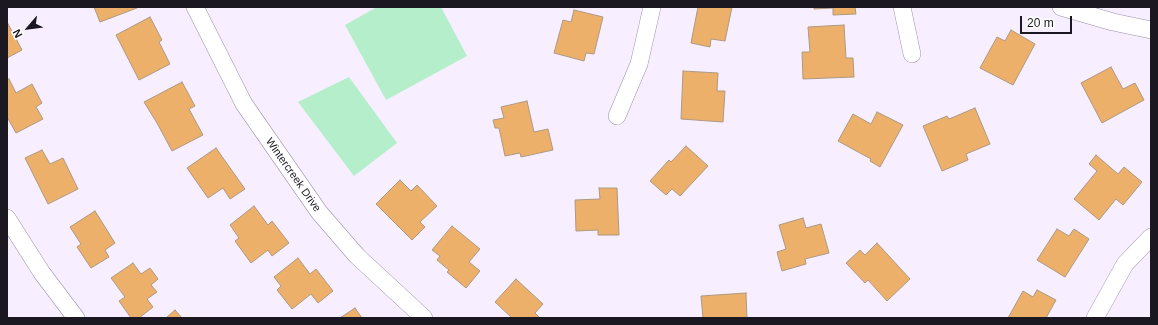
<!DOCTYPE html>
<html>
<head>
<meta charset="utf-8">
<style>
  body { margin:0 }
  #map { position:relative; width:1158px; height:325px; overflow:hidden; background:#f7efff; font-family:Arial,sans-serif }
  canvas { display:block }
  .frame { position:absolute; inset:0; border:8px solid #1c1821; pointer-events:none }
  .north { position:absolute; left:8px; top:8px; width:40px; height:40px; -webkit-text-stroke:3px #fff; paint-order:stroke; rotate:242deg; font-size:11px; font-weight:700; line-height:16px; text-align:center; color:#1c1821 }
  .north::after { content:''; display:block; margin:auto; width:14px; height:18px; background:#1c1821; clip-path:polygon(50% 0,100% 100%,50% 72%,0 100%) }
  .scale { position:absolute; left:1020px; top:16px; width:52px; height:18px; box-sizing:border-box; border:2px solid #1c1821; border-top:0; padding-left:5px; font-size:12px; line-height:14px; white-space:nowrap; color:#1c1821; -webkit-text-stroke:3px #fff; paint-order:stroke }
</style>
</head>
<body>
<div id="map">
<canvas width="1158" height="325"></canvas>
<div class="frame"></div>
<div class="north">N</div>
<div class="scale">20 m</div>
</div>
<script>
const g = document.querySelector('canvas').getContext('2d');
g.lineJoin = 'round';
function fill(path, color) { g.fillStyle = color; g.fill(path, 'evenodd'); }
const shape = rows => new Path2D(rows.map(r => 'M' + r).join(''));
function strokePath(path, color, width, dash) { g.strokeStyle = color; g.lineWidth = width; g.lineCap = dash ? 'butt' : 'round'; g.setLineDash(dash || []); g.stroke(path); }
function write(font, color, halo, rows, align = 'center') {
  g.font = font + ' Arial,sans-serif'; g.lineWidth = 4; g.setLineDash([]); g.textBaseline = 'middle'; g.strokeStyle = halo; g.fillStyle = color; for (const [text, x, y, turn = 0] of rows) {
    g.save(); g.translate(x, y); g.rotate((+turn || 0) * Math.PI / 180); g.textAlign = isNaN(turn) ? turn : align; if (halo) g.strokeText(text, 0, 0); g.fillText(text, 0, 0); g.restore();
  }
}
const green = shape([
  [377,7,441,7,467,56,386,100,345,25],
  [349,77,397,143,354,176,298,102]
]);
const building = shape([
  [94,7,137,7,137,8,100,22,94,7],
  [698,7,732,7,725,41,711,39,710,47,691,43,698,7],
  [814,7,855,7,856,14,833,15,833,8,814,9,814,7],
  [574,10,603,17,594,54,586,53,584,61,554,53,563,20,571,22,574,10],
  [150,17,162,40,159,42,170,64,139,80,116,35,150,17],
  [7,22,22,50,7,58,7,22],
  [844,25,846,58,853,58,854,77,803,79,802,52,810,52,808,27,844,25],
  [1011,30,1035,44,1013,85,980,68,997,37,1005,41,1011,30],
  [1111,67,1123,89,1135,83,1144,100,1102,123,1081,83,1111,67],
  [683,71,718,73,717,91,725,91,723,122,681,119,683,71],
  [9,79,16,93,32,84,42,103,36,107,43,119,16,133,7,117,7,80,9,79],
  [182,82,195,106,189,109,203,135,172,151,157,123,144,102,182,82],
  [527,101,534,132,548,129,553,150,521,157,520,153,505,156,499,128,495,128,493,120,504,118,501,107,527,101],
  [975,108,990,144,966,154,968,160,942,171,923,126,947,116,949,119,975,108],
  [877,112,903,125,880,167,870,161,871,159,838,141,853,114,871,124,877,112],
  [686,146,708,166,680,196,672,189,666,195,650,181,669,160,671,162,686,146],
  [216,148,245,189,230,199,223,188,208,198,187,168,216,148],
  [42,150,50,164,63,158,78,189,48,204,25,158,42,150],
  [1096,155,1118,174,1124,167,1142,182,1123,205,1116,199,1099,220,1074,199,1097,171,1089,164,1096,155],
  [400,180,411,191,417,185,437,206,420,222,425,227,412,240,376,204,400,180],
  [599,188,617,188,619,235,598,235,598,230,576,231,575,200,600,199,599,188],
  [254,206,268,225,272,221,289,243,272,256,268,250,251,263,235,241,239,238,230,225,254,206],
  [95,211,115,243,105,250,109,257,91,268,77,247,81,244,70,227,95,211],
  [803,218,806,228,821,224,829,253,805,259,806,264,782,271,777,252,786,249,779,225,803,218],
  [452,226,480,249,469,262,480,271,466,288,447,272,449,270,437,260,440,256,432,250,452,226],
  [1057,229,1069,236,1074,229,1089,239,1065,277,1037,260,1057,229],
  [877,243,910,279,887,301,868,280,865,283,846,263,860,250,865,255,877,243],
  [298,258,310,274,316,269,333,291,318,303,311,294,292,309,277,290,281,286,274,277,298,258],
  [133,263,141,274,150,268,158,279,151,285,157,292,147,299,153,307,139,318,131,318,119,301,125,297,111,278,133,263],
  [516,279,543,304,535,313,540,318,512,318,495,302,516,279],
  [1037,290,1056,300,1046,318,1008,318,1023,291,1033,297,1037,290],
  [746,293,747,318,703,318,701,296,746,293],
  [355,308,362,318,340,318,355,308],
  [175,310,182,318,166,318,175,310]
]);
const minor = shape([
  [195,7,244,104,319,212,357,256,424,318],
  [902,7,912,54],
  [1061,7,1113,22,1151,30],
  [617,116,639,64,652,7],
  [7,218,42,273,76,318],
  [1095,318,1125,264,1151,237]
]);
const streetNames = [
  ["Wintercreek Drive",293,175,55]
];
fill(green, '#b4eeca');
fill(building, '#edb06a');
strokePath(building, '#ac9883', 1);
strokePath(minor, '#9b8ea6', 18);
strokePath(minor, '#fff', 17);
write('11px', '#1c1821', '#fff', streetNames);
</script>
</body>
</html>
